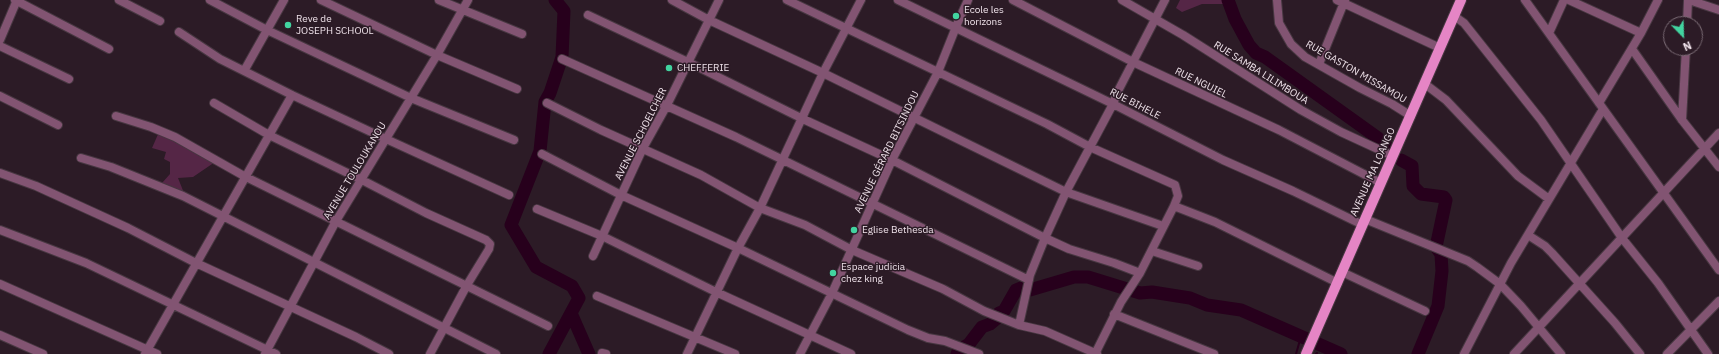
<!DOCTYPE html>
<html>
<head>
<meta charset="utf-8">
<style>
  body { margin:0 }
  #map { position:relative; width:1719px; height:354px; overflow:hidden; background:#2c1b26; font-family:"IBM Plex Sans",sans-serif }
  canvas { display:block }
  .north { position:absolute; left:1663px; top:16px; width:40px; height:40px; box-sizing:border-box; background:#2c1b26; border:1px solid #7a6b74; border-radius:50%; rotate:157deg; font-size:11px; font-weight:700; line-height:16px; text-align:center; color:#efe2ea }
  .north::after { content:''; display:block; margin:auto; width:14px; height:18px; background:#42d4a0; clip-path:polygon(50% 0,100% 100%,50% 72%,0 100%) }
</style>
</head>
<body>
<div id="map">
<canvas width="1719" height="354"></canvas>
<div class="north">N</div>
</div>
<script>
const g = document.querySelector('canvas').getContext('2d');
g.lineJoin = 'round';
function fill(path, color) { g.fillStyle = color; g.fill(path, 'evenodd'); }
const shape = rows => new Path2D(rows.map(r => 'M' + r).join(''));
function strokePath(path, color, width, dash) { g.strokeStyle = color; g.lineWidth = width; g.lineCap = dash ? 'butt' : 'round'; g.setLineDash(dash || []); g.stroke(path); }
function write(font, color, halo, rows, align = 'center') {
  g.font = font + ' "IBM Plex Sans",sans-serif'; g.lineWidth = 3; g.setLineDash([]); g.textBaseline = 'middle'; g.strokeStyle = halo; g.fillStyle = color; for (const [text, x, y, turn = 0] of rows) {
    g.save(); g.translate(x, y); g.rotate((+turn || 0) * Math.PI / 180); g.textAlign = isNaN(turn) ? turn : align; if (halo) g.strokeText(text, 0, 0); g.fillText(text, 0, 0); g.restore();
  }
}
const green = shape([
  [1180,0,1225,0,1224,4,1202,4,1182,12,1176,8],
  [159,132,215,162,193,177,178,178,184,193,162,183,170,174,170,162,164,159,166,152,152,148]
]);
const stream = shape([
  [1296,354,1300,340],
  [1316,354,1317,353]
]);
const river = shape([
  [1228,0,1235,19,1249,45,1256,53,1265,57,1378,138,1387,147],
  [1401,160,1412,166,1413,186,1421,194,1444,197,1446,200,1436,247,1441,254,1442,271,1438,306,1418,354],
  [571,313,589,354],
  [549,354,579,298,572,286,536,267,511,225,540,151,545,102,550,93,562,57,564,11,555,0],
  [957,354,959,350,969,344,982,327,990,324,996,319,999,313,1004,311,1016,290,1021,288,1030,290,1074,277,1088,277,1140,293,1152,292,1190,298,1207,305,1241,310,1341,354]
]);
const minor = shape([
  [15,0,109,49],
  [119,0,160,21],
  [210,0,267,30,411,98,514,140],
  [321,0,437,55,517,89],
  [439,0,522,34],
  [672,0,709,20,823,73,1066,192,1163,226],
  [787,0,1047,124,1090,147,1175,185,1178,196,1174,206,1140,273,1121,302,1095,354],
  [898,0,1113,104,1223,160,1293,191,1363,225],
  [1013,0,1133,62,1279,130,1381,183],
  [1122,0,1183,35,1301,110,1341,132,1393,156],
  [1277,0,1279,23,1291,44,1305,57,1360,88,1392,104,1411,116],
  [1337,0,1440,48],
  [1525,0,1719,270],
  [1569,0,1641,33],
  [1689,0,1719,10],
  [588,15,688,62,803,119,892,160,1045,238,1069,249,1114,263,1140,273],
  [1454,16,1464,23,1541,120,1622,238,1658,283,1708,354],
  [1687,24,1688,0],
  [179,32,220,59,292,95,386,139,509,195],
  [1549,33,1564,0],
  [0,40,17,0],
  [0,46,69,79],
  [1632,49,1682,120,1719,167],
  [562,59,736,137,1029,280],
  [1319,64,1345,0],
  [244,71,284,0],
  [1425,84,1446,100,1518,176,1549,199],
  [0,96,58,125],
  [214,103,269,135,362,180,426,213,486,240,490,244,489,249,467,285,430,354],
  [547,103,601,130,701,175,760,208,805,225,852,250,943,289,984,311,1019,325,1045,331,1097,354],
  [1599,103,1641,33,1658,0],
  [116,116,151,127,175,137,244,176,548,326],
  [1682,120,1686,48],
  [542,154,621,195,738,248,908,330,928,338,945,341,979,354],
  [81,158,111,167,183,196,496,354],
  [0,173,36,186,128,228,196,263,356,337,389,354],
  [1174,206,1215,222,1338,283],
  [537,209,602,236,716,292,851,354],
  [1365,219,1468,261,1477,267,1500,284,1521,306,1561,354],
  [0,230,86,263,276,354],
  [1528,235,1545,246,1552,253,1615,323,1640,354],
  [1152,251,1198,266],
  [593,256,643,148,667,105,719,0],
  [1342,272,1425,311],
  [0,284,157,354],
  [597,296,735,354],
  [1114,314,1214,354],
  [1019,325,1030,275,1045,238,1066,192,1113,104,1118,91,1165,0],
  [0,335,43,354],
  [602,353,606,354],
  [145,354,292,95],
  [265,354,336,221,437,55,468,0],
  [687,354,738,248,760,208,823,73,861,0],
  [800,354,832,293,892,160,938,72,958,22,968,0],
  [1464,354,1511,263,1603,109],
  [1514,354,1719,133],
  [1667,354,1719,301]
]);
const major = shape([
  [1306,354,1461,0]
]);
const markers = [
  [956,16,4,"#42d4a0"],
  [288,25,4,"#42d4a0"],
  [669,68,4,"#42d4a0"],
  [854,230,4,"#42d4a0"],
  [833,273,4,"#42d4a0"]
];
const poiNames = [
  ["Ecole les",964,10],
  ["horizons",964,22],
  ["Reve de",296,19],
  ["JOSEPH SCHOOL",296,31],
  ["CHEFFERIE",677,68],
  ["Eglise Bethesda",862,230],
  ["Espace judicia",841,267],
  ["chez king",841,279]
];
const streetNames = [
  ["RUE GASTON MISSAMOU",1356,72,30],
  ["RUE SAMBA LILIMBOUA",1261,73,32],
  ["RUE NGUIEL",1201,83,26],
  ["RUE BIHELE",1135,104,27],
  ["AVENUE SCHOELCHER",641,134,-63],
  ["AVENUE GÉRARD BITSINDOU",887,152,-64],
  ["AVENUE TOULOUKANOU",355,171,-59],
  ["AVENUE MA LOANGO",1373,172,-66]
];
fill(green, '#552646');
strokePath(stream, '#27001c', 2);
strokePath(river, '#27001c', 13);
strokePath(minor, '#473741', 10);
strokePath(major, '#473741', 12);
strokePath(minor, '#825472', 8);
strokePath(major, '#e585c5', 10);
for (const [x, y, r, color] of markers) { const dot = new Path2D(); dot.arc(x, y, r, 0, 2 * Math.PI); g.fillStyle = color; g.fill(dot); strokePath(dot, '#2c1b26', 1.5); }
write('10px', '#efe2ea', '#2c1b26', poiNames, 'left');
write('10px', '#efe2ea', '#2c1b26', streetNames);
</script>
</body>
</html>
